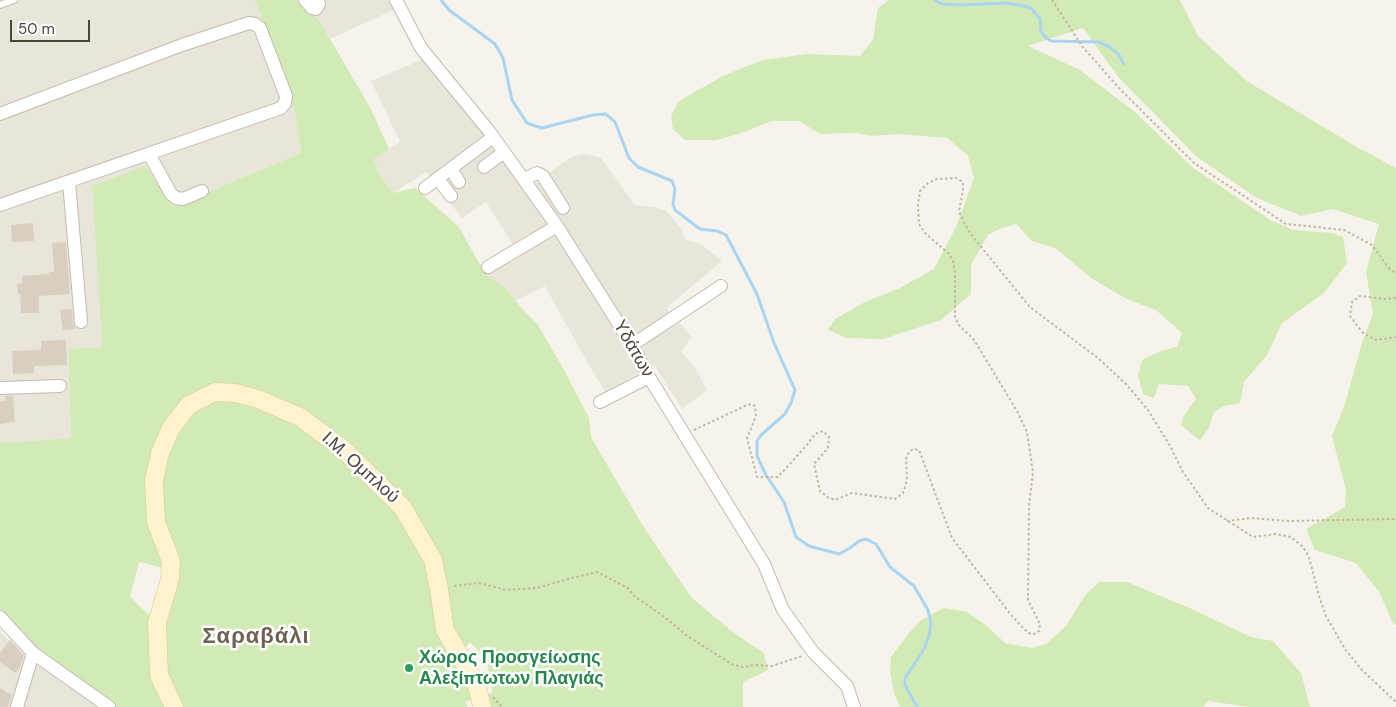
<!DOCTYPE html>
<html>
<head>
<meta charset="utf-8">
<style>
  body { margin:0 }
  #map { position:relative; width:1396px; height:707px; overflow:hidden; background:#f6f3ec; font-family:"DM Sans",sans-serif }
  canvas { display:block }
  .scale { position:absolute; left:10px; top:20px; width:80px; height:22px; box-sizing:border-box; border:2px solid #4b4439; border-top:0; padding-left:6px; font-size:15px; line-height:18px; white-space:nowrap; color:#4b4439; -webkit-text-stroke:4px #fff; paint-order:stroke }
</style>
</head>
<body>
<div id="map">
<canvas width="1396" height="707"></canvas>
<div class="scale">50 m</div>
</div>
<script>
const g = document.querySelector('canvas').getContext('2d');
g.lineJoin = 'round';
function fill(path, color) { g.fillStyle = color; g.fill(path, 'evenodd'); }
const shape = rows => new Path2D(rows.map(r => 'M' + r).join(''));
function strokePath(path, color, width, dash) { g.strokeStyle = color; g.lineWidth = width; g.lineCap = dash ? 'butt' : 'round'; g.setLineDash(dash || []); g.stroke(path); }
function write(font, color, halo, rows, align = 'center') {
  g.font = font + ' "DM Sans",sans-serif'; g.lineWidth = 5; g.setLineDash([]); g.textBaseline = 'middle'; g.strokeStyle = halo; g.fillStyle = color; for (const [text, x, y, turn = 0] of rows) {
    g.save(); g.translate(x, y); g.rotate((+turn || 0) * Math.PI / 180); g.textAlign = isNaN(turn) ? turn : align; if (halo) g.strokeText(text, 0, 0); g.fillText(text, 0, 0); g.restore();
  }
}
const residential = shape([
  [0,0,255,0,294,107,301,153,171,207,92,186,102,347,68,349,71,438,0,443],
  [326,0,394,0,398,8,330,39,317,17,323,12],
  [426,58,528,189,571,157,584,154,601,158,635,205,654,207,666,211,681,228,685,239,702,245,722,261,666,308,692,337,681,351,696,369,707,390,682,409,654,365,605,391,587,362,545,286,515,301,505,288,486,274,519,254,486,202,462,218,426,172,393,193,379,174,374,159,400,142,371,81],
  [0,631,23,655,97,707,0,707]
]);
const green = shape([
  [255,0,300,0,308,13,317,17,370,107,389,149,374,159,379,174,393,193,415,188,459,227,475,256,486,274,505,288,524,311,538,325,564,370,589,418,591,437,640,521,669,565,692,598,734,633,764,653,768,670,743,682,743,707,486,707,486,697,492,692,488,668,480,652,470,642,462,651,453,635,435,555,346,445,221,387,157,445,163,568,139,562,130,597,150,616,152,671,164,707,117,707,34,649,0,612,0,443,71,438,68,349,102,347,92,186,145,166,172,207,301,153,294,107],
  [889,0,1180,0,1198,36,1248,82,1355,146,1396,168,1396,625,1393,623,1379,592,1356,563,1315,550,1306,529,1345,507,1346,490,1332,436,1345,404,1361,346,1373,314,1366,272,1379,224,1333,209,1301,216,1257,198,1197,157,1119,78,1083,28,1028,46,1080,70,1135,112,1192,167,1272,221,1294,230,1332,233,1343,237,1347,263,1324,293,1282,323,1267,355,1244,382,1240,403,1224,406,1214,412,1209,427,1200,441,1181,425,1184,415,1196,399,1188,386,1159,384,1154,398,1143,394,1138,376,1142,360,1161,351,1177,347,1182,333,1156,310,1127,299,1094,280,1055,248,1032,241,1016,224,999,229,988,235,971,265,971,294,941,320,883,339,846,338,828,330,835,319,865,302,900,288,934,269,956,227,974,178,968,156,947,138,898,134,872,136,856,133,820,134,799,121,772,121,739,134,716,140,685,140,673,129,671,116,679,101,723,76,762,60,808,54,860,56,873,40,878,8],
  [219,399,237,400,287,418,326,442,393,506,423,551,469,682,472,700,466,701,467,707,178,707,163,663,162,630,170,604,160,516,162,466,179,428,191,415,208,403],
  [1099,582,1127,582,1194,610,1251,637,1273,641,1301,673,1310,707,1249,707,1208,701,1203,707,900,707,894,693,890,671,891,657,909,633,921,620,944,608,967,612,987,626,1005,643,1032,648,1046,644,1066,626,1086,594]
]);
const stream = shape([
  [441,0,449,10,495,44,503,58,512,100,527,123,542,128,593,115,606,114,615,122,629,158,638,167,672,181,675,189,673,204,675,210,700,229,717,231,726,235,757,294,774,343,795,390,791,403,785,414,761,435,757,441,757,456,766,475,784,502,796,537,809,546,839,554,850,548,859,541,866,539,876,544,890,567,914,586,928,610,931,623,929,636,923,651,905,678,905,685,917,707],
  [935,0,942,4,963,5,1004,3,1019,5,1031,8,1040,19,1041,32,1046,38,1051,41,1098,42,1110,47,1119,55,1124,64]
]);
const building = shape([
  [33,223,34,241,12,242,11,225],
  [66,242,70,294,39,296,39,313,21,313,20,294,18,294,17,284,22,283,22,276,49,274,49,272,54,272,52,243],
  [72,309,73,323,76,329,63,330,60,310],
  [66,340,67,365,34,366,34,373,13,374,12,351,41,350,41,341],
  [5,396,13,396,15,422,0,424,0,401,6,401],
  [10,640,24,655,20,667,15,673,0,662,0,653],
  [0,688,12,695,8,707,0,707]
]);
const path = shape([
  [1052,0,1082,46,1119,88,1194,163,1286,224,1344,230,1372,245,1388,267,1396,274],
  [1396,298,1386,299,1360,296,1352,302,1350,316,1362,332,1376,340,1396,337],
  [694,430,747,405,752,404,755,406,756,416,747,438,757,477,778,477,806,446,815,434,823,431,829,437,828,448,814,464,820,491,829,498,835,500,852,493,895,499,903,493,907,480,906,459,909,452,913,449,919,450,952,538,1012,616,1028,633,1034,634,1039,631,1040,624,1028,600,1029,506,1033,472,1027,432,1017,411,974,340,958,324,955,316,955,272,953,261,949,254,925,233,919,224,918,205,920,191,928,183,937,179,956,178,963,182,963,190,959,212,969,232,1030,307,1098,358,1126,384,1148,410,1170,446,1183,472,1208,508,1253,537,1276,534,1291,537,1303,547,1309,557,1319,596,1326,616,1345,649,1362,670,1396,702],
  [1227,521,1251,518,1287,521,1396,519],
  [454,586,479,583,506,590,537,588,572,578,597,572,628,588,634,596,666,618,686,635,733,665,744,667,754,665,772,666,802,656],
  [493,697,502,707]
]);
const lane = shape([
  [0,5,14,0]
]);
const street = shape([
  [305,0,312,8,316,9,319,4,318,0],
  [396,0,421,48,489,131,557,226,632,345,649,377,764,564,783,610,813,652,847,686,854,707],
  [0,114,182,45,249,23,255,24,260,28,286,96,285,103,281,108,0,205],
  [149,154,171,194,176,198,183,199,202,191],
  [484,167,504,152],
  [451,169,459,182],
  [438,179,451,196],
  [524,179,537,173,543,176,563,208],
  [69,182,81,322],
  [425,188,493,137],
  [488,267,557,226],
  [632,345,721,286],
  [0,388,60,386],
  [600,402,649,377],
  [0,617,33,653,109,707],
  [17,707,33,653]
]);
const secondary = shape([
  [174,707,159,675,157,623,170,579,171,561,156,522,154,481,160,453,171,428,189,405,215,392,235,393,258,399,300,417,343,449,403,508,433,560,439,589,445,630,460,656,477,686,482,707]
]);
const markers = [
  [409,668,5,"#2e9e5b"]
];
const streetNames = [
  ["Υδάτων",633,349,60],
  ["Ι.Μ. Ομπλού",360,468,42]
];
const leisureNames = [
  ["Χώρος Προσγείωσης",419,658],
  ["Αλεξίπτωτων Πλαγιάς",419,679]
];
const districtNames = [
  ["Σαραβάλι",256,637]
];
fill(residential, '#eae5da');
fill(green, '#d2eab5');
strokePath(stream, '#a9d4f2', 3);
fill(building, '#d8cfc1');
strokePath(lane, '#c2bbae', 8);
strokePath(street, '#c2bbae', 14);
strokePath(secondary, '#d6c79b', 19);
strokePath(path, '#c4b79f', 2, [2.5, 2.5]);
strokePath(lane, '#fff', 6);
strokePath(street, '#fff', 12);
strokePath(secondary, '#fff3cd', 18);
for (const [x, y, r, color] of markers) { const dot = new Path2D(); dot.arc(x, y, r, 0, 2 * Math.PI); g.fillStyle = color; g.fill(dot); strokePath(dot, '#fff', 2); }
write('18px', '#4b4439', '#fff', streetNames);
write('bold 18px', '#27864d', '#fff', leisureNames, 'left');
g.letterSpacing = '1px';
write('bold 22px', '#6e6250', '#fff', districtNames);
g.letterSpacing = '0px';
</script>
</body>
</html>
